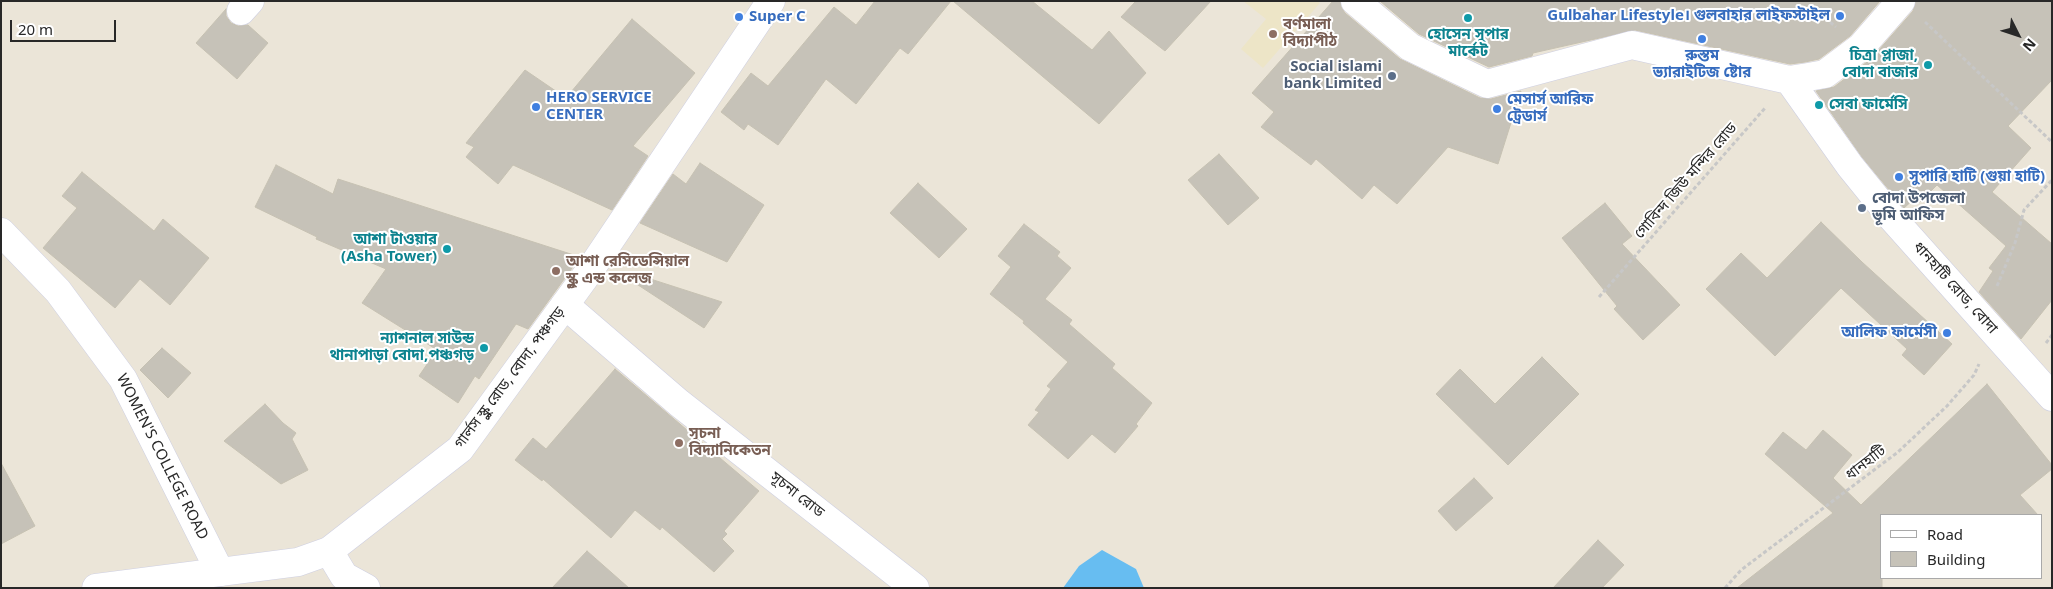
<!DOCTYPE html>
<html>
<head>
<meta charset="utf-8">
<style>
  body { margin:0 }
  #map { position:relative; width:2053px; height:589px; overflow:hidden; background:#ebe5d8; font-family:"Noto Sans",sans-serif }
  canvas { display:block }
  .frame { position:absolute; inset:0; border:2px solid #282828; pointer-events:none }
  .legend { position:absolute; left:1880px; top:514px; width:162px; height:65px; box-sizing:border-box; background:#fff; border:1px solid #a9a9a9; margin:0; padding:6px 9px; list-style:none; font-size:15px; color:#282828 }
  .legend li { display:flex; align-items:center; gap:10px; height:25px }
  .legend b { width:25px; border:1px solid #a9a9a9 }
  .north { position:absolute; left:1993px; top:10px; width:50px; height:50px; -webkit-text-stroke:4px #fff; paint-order:stroke; rotate:131deg; font-size:14px; font-weight:700; line-height:20px; text-align:center; color:#282828 }
  .north::after { content:''; display:block; margin:auto; width:18px; height:22px; background:#282828; clip-path:polygon(50% 0,100% 100%,50% 72%,0 100%) }
  .scale { position:absolute; left:10px; top:20px; width:106px; height:22px; box-sizing:border-box; border:2px solid #282828; border-top:0; padding-left:6px; font-size:15px; line-height:18px; white-space:nowrap; color:#282828; -webkit-text-stroke:4px #fff; paint-order:stroke }
</style>
</head>
<body>
<div id="map">
<canvas width="2053" height="589"></canvas>
<div class="frame"></div>
<ul class="legend">
<li><b style="height:6px;background:#fff"></b>Road</li>
<li><b style="height:14px;background:#c6c2b8"></b>Building</li>
</ul>
<div class="north">N</div>
<div class="scale">20 m</div>
</div>
<script>
const g = document.querySelector('canvas').getContext('2d');
g.lineJoin = 'round';
function fill(path, color) { g.fillStyle = color; g.fill(path, 'evenodd'); }
const shape = rows => new Path2D(rows.map(r => 'M' + r).join(''));
function strokePath(path, color, width, dash) { g.strokeStyle = color; g.lineWidth = width; g.lineCap = dash ? 'butt' : 'round'; g.setLineDash(dash || []); g.stroke(path); }
function write(font, color, halo, rows, align = 'center') {
  g.font = font + ' "Noto Sans","Noto Sans Bengali",sans-serif'; g.lineWidth = 4; g.setLineDash([]); g.textBaseline = 'middle'; g.strokeStyle = halo; g.fillStyle = color; for (const [text, x, y, turn = 0] of rows) {
    g.save(); g.translate(x, y); g.rotate((+turn || 0) * Math.PI / 180); g.textAlign = isNaN(turn) ? turn : align; if (halo) g.strokeText(text, 0, 0); g.fillText(text, 0, 0); g.restore();
  }
}
const education = shape([
  [1243,1,1317,1,1320,3,1263,68,1241,49,1266,19]
]);
const water = shape([
  [1102,550,1136,569,1144,588,1063,588,1079,566]
]);
const building = shape([
  [875,1,951,1,908,54,900,48,856,104,826,79,778,145,748,124,744,130,721,112,751,73,768,86,834,7,856,25,875,1],
  [953,1,1032,1,1092,50,1109,31,1146,73,1099,124,953,1],
  [1136,1,1211,1,1165,51,1121,17,1136,1],
  [1333,1,1340,1,1341,7,1345,13,1400,59,1480,98,1491,99,1521,91,1498,164,1448,147,1397,204,1374,185,1362,199,1316,159,1311,165,1261,127,1274,112,1252,93,1333,1],
  [1380,1,1880,1,1850,36,1819,59,1805,62,1790,64,1635,30,1533,53,1532,56,1489,67,1419,34,1380,1],
  [1916,1,2052,1,2052,80,2008,126,2031,148,1992,192,2052,244,2052,300,2021,339,1979,292,1993,271,1989,268,2006,246,1937,185,1919,203,1914,199,1904,208,1862,157,1816,91,1834,87,1871,59,1913,11,1916,1],
  [226,9,226,16,231,23,238,26,248,25,268,43,237,79,196,43,226,9],
  [632,19,695,73,633,146,648,156,612,210,513,165,498,184,466,157,474,147,466,143,525,70,566,98,632,19],
  [1219,154,1259,198,1228,225,1188,180,1219,154],
  [700,163,764,205,727,262,640,223,673,174,686,184,700,163],
  [276,165,333,194,338,179,580,257,528,329,516,324,479,379,475,376,458,403,419,376,436,351,434,348,362,303,386,269,316,239,317,237,255,207,276,165],
  [82,172,154,231,163,219,209,258,170,305,140,279,115,308,43,248,77,208,62,196,82,172],
  [918,183,967,229,939,258,890,213,918,183],
  [1605,203,1632,236,1622,244,1680,305,1643,340,1614,309,1617,306,1562,238,1605,203],
  [1821,222,1862,262,1952,344,1924,375,1902,355,1907,349,1841,288,1775,356,1706,289,1741,253,1767,278,1821,222],
  [1024,224,1060,252,1057,256,1071,268,1045,299,1072,320,1069,324,1115,364,1112,368,1152,403,1136,424,1138,426,1115,453,1092,434,1068,459,1028,425,1039,412,1035,410,1051,389,1047,386,1068,362,1023,323,1024,321,990,294,1011,267,998,256,1024,224],
  [638,275,722,302,704,328,635,283,638,275],
  [162,348,191,373,168,398,140,370,162,348],
  [1542,357,1579,394,1508,465,1436,394,1460,369,1495,404,1542,357],
  [615,369,759,491,724,531,727,534,722,539,734,551,714,572,662,527,660,530,635,510,611,538,543,479,542,481,515,460,533,438,546,449,615,369],
  [1987,384,2052,465,2052,469,2020,495,2038,515,1882,515,1882,588,1737,588,1833,513,1765,454,1783,432,1806,450,1823,430,1852,455,1833,478,1861,505,1987,384],
  [265,404,283,423,296,433,292,439,308,470,281,484,224,441,265,404],
  [1,463,35,526,1,544,1,463],
  [1474,478,1493,498,1456,531,1438,511,1474,478],
  [1598,540,1624,565,1602,588,1553,588,1598,540],
  [587,551,629,588,552,588,587,551]
]);
const path = shape([
  [1820,14,1836,27],
  [1925,22,2052,142],
  [1997,286,2015,243,2024,210,2052,180],
  [1599,297,1765,108],
  [2046,343,2052,335],
  [1725,588,1741,570,1898,452,1947,406,1974,375,1979,364]
]);
const minor = shape([
  [241,11,250,1],
  [1,232,58,291,123,379,220,572],
  [565,305,679,403,915,588],
  [329,551,344,576,366,588]
]);
const tertiary = shape([
  [1355,1,1410,47,1487,84,1632,45,1789,80,1808,77,1825,74,1861,47,1901,1],
  [1789,80,1850,166,1893,219,2052,397],
  [96,588,298,562,329,551,460,449,588,273,771,1]
]);
const markers = [
  [1840,16,5,"#3f7fe0"],
  [739,17,5,"#3f7fe0"],
  [1468,18,5,"#0f9aa8"],
  [1273,34,5,"#8d6e63"],
  [1702,39,5,"#3f7fe0"],
  [1928,65,5,"#0f9aa8"],
  [1392,76,5,"#5c6f8a"],
  [1819,105,5,"#0f9aa8"],
  [536,107,5,"#3f7fe0"],
  [1497,109,5,"#3f7fe0"],
  [1899,177,5,"#3f7fe0"],
  [1862,208,5,"#5c6f8a"],
  [447,249,5,"#0f9aa8"],
  [556,271,5,"#8d6e63"],
  [1947,333,5,"#3f7fe0"],
  [484,348,5,"#0f9aa8"],
  [679,443,5,"#8d6e63"]
];
const shopNames = [
  ["Gulbahar Lifestyle। গুলবাহার লাইফস্টাইল",1830,16,"right"],
  ["Super C",749,17],
  ["রুস্তম",1702,56,"center"],
  ["ভ্যারাইটিজ ষ্টোর",1702,73,"center"],
  ["HERO SERVICE",546,98],
  ["CENTER",546,115],
  ["মেসার্স আরিফ",1507,100],
  ["ট্রেডার্স",1507,117],
  ["সুপারি হাটি (গুয়া হাটি)",1909,177],
  ["আলিফ ফার্মেসী",1937,333,"right"]
];
const educationNames = [
  ["বর্ণমালা",1283,25],
  ["বিদ্যাপীঠ",1283,42],
  ["আশা রেসিডেন্সিয়াল",566,262],
  ["স্কুল এন্ড কলেজ",566,279],
  ["সূচনা",689,434],
  ["বিদ্যানিকেতন",689,451]
];
const cultureNames = [
  ["হোসেন সুপার",1468,35,"center"],
  ["মার্কেট",1468,52,"center"],
  ["চিত্রা প্লাজা,",1918,56],
  ["বোদা বাজার",1918,73],
  ["সেবা ফার্মেসি",1829,105,"left"],
  ["আশা টাওয়ার",437,240],
  ["(Asha Tower)",437,257],
  ["ন্যাশনাল সাউন্ড",474,339],
  ["থানাপাড়া বোদা,পঞ্চগড়",474,356]
];
const serviceNames = [
  ["Social islami",1382,67],
  ["bank Limited",1382,84],
  ["বোদা উপজেলা",1872,199,"left"],
  ["ভূমি আফিস",1872,216,"left"]
];
const streetNames = [
  ["গোবিন্দ জিউ মন্দির রোড",1686,181,-49],
  ["ধানহাটি রোড, বোদা",1955,288,48],
  ["গার্লস স্কুল রোড, বোদা, পঞ্চগড়",510,378,-53],
  ["WOMEN'S COLLEGE ROAD",162,457,63],
  ["ধানহাটি",1866,463,-38],
  ["সূচনা রোড",797,495,38]
];
fill(education, '#ede5c7');
fill(water, '#67bdf1');
fill(building, '#c6c2b8');
strokePath(building, '#c6c1b2', 1);
strokePath(minor, '#cecfe1', 29);
strokePath(tertiary, '#cecfe1', 29);
strokePath(path, '#c7c7c7', 3, [4, 2.5]);
strokePath(minor, '#fff', 28);
strokePath(tertiary, '#fff', 28);
for (const [x, y, r, color] of markers) { const dot = new Path2D(); dot.arc(x, y, r, 0, 2 * Math.PI); g.fillStyle = color; g.fill(dot); strokePath(dot, '#fff', 2); }
write('bold 15px', '#366cbe', '#fff', shopNames, 'left');
write('bold 15px', '#785e54', '#fff', educationNames, 'left');
write('bold 15px', '#0d838f', '#fff', cultureNames, 'right');
write('bold 15px', '#4e5e75', '#fff', serviceNames, 'right');
write('15px', '#282828', '#fff', streetNames);
</script>
</body>
</html>
